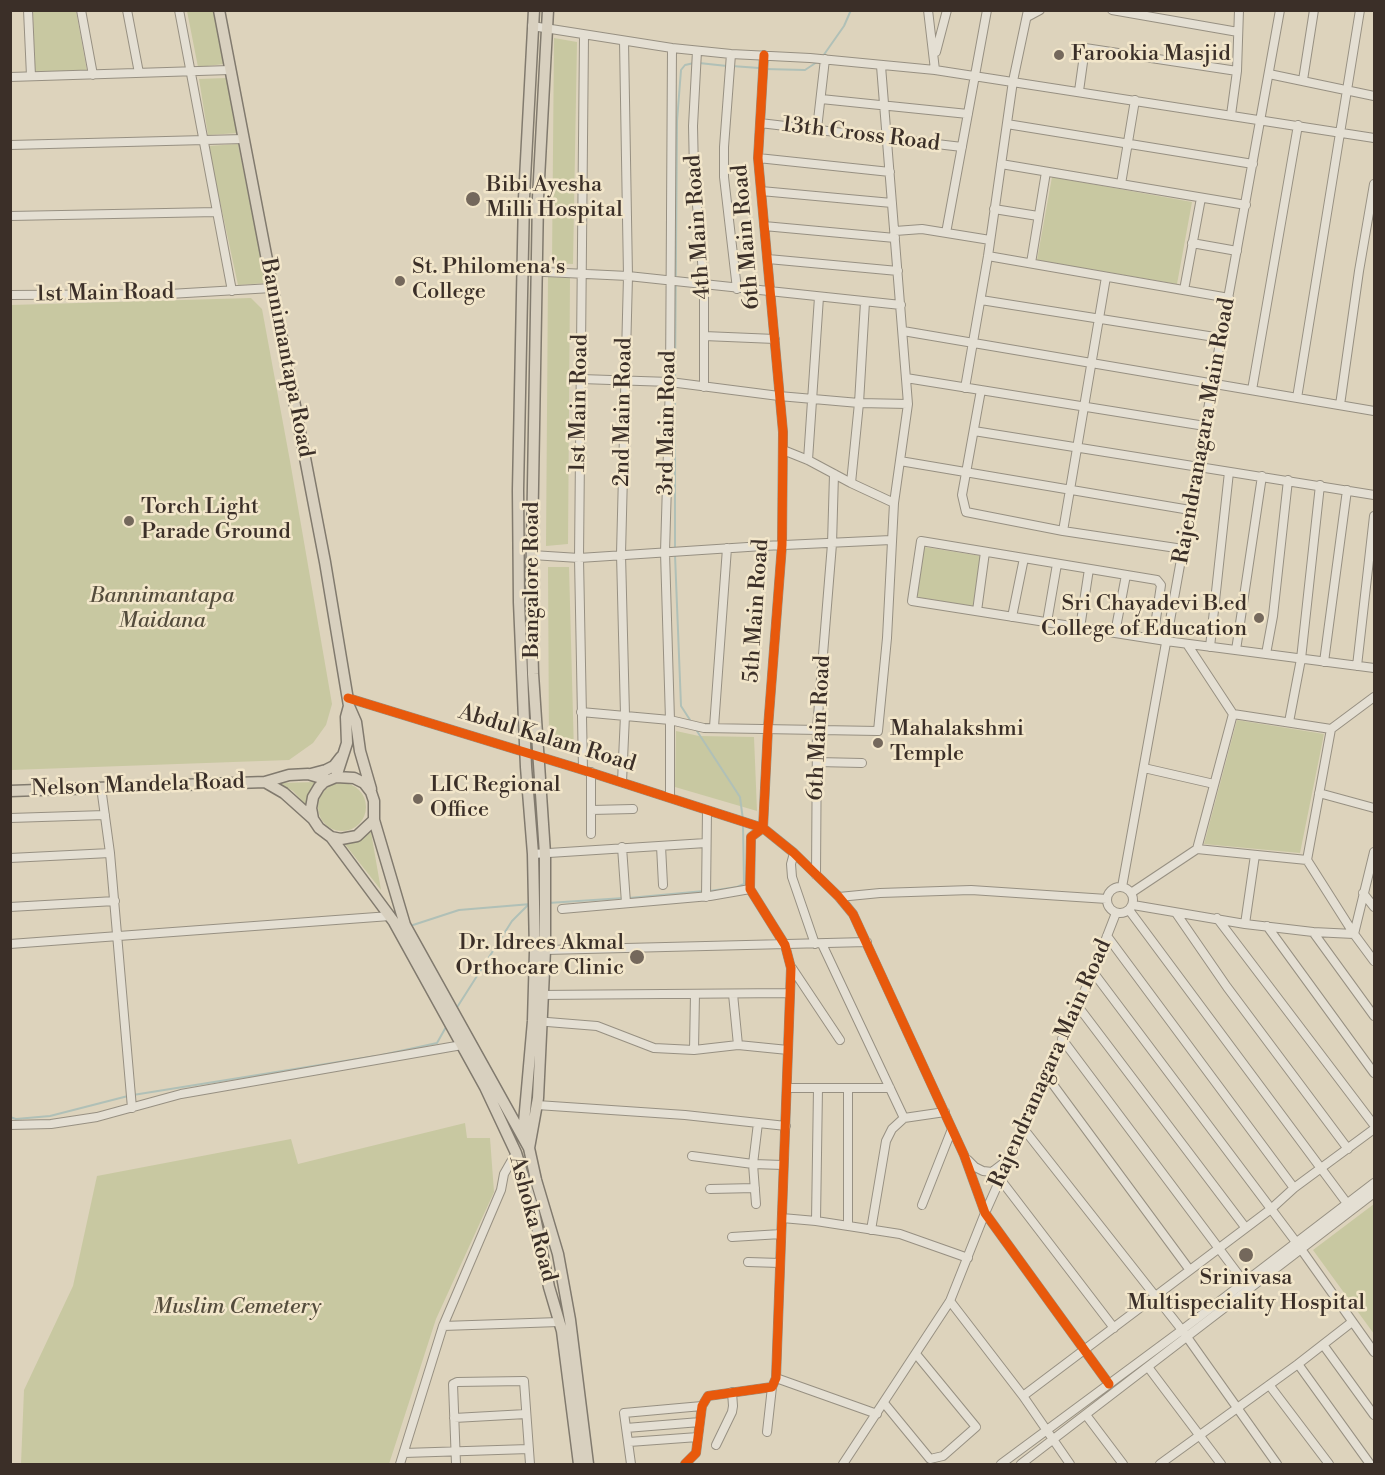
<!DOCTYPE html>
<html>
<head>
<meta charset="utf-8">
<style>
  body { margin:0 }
  #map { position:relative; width:1385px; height:1475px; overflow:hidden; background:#ddd3bc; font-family:"Libre Bodoni",serif }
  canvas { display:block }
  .frame { position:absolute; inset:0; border:12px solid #3b2f28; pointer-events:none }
</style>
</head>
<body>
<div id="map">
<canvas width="1385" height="1475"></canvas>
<div class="frame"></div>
</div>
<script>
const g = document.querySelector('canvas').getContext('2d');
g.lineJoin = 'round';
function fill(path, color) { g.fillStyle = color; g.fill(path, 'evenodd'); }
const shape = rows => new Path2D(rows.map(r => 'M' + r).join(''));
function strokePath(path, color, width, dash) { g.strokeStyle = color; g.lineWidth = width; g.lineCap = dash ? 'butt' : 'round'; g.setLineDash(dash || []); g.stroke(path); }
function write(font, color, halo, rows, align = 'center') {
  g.font = font + ' "Libre Bodoni",serif'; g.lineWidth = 5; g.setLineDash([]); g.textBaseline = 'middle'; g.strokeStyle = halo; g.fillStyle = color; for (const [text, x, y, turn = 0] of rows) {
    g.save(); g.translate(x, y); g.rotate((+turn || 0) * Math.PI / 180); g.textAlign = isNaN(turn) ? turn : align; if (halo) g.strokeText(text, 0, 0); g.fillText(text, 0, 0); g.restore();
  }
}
const green = shape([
  [33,11,76,11,87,71,35,72],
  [187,11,214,11,224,64,198,67],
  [554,38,577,42,573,264,552,263],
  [226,78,238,133,208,135,199,79],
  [238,144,266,283,238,285,208,146],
  [1052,177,1192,202,1177,284,1037,260],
  [548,277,570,278,568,544,546,546],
  [251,298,262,309,290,461,332,704,326,725,313,743,289,760,11,770,11,305],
  [924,547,981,556,973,606,917,597],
  [548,567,569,567,574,753,549,745],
  [1237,720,1324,734,1300,853,1204,844],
  [676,731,699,736,754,737,757,811,675,787],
  [317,782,308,796,306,805,293,791,279,783],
  '318 807a24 24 0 1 1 48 0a24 24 0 1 1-48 0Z',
  [371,832,381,890,344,843,355,842],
  [465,1123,467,1138,490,1138,494,1192,436,1319,389,1464,21,1464,24,1390,73,1286,97,1176,291,1139,298,1164],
  [1374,1204,1374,1334,1313,1250]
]);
const stream = shape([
  [823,56,844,26,851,10],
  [699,63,727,66],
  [732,66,759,68],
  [765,69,805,70,817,62],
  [675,379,677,121,681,70,685,65,694,63],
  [675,550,675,384],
  [675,555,681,706,692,723],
  [695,728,740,797,743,820],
  [710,891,737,887,744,884,743,825],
  [629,898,704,891],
  [548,903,624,898],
  [410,926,459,910,531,904],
  [456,1009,512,921,528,905],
  [382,1055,437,1043,446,1027],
  [133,1095,376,1056],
  [10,1117,16,1119,50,1116,128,1096]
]);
const minor = shape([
  [28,10,31,76],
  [81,10,93,75],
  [127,10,139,73],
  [179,10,232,291],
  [928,10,935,70],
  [1112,10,1238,32],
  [1027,17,1040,10],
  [532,26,672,48,731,54,810,58,935,70,1374,138],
  [697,51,693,126,694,172,704,284,704,387],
  [936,52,947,10],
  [731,54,724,147,724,177,737,289],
  [1269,74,1374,96],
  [10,77,230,70],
  [1303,80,1314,10],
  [1079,91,1085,48,1237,71],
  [821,99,968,114],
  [1231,115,1237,71,1239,10],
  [760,123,962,147],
  [1007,124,1253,164],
  [817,129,825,59],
  [10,145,244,139],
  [758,158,890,172],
  [1001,164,1246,205],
  [1121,184,1135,100],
  [761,191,892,203],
  [994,209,1038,216],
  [10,216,217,212],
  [764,226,895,238],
  [895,231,922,229,990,240],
  [946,233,987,10],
  [1192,243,1237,251],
  [988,256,1229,298],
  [768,259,898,271],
  [1031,263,1046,172],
  [524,271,628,276,901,305],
  [1184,290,1201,198],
  [10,295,169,294,272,288],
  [981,300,1221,338],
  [903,331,1374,411],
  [704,336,775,339],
  [906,378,1205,426],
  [581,379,670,382,779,396,859,403,908,404],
  [965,388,988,256,1013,81,1028,10],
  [981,390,962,495,966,512,1063,531,1183,549],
  [1252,390,1298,125],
  [1297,398,1360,10],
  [1340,405,1359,271,1374,184],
  [974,431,1374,495],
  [783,450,808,460,851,483,894,503],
  [808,460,819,297],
  [900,461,1190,510],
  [851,483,859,403,865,302],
  [1063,531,1106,277],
  [532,555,579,558,763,546,891,540],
  [977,611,985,552],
  [1012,617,1024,558],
  [1047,622,1057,564],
  [1080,628,1089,569],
  [1115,633,1126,575],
  [1153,639,1161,585,1157,580,921,541,912,601,1166,641,1374,668],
  [1187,644,1233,714,1197,849],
  [1210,647,1229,472],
  [1236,650,1262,476],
  [1266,654,1273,616,1288,480],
  [1324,662,1347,490],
  [1357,666,1374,516],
  [348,698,583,770,763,828,794,853,839,897,853,914,964,1155,985,1213,1109,1384],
  [581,712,670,720,704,728,878,731,887,638,894,503,908,404,881,66],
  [1233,714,1331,729],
  [1289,722,1301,659,1320,485],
  [714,727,727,548],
  [817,762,862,763],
  [1144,768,1214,784],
  [583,770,579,558,584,36],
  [591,772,591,834],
  [622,782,625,715,621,554,628,276,624,41],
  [101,787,110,853,132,1108],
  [1319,793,1374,808],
  [670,798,670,720,665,552,670,382,672,48],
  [591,810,633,809],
  [10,818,105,815],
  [661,846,663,885],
  [622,847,626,903],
  [794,853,791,864,792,877,815,944],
  [533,854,706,843],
  [10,858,110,853],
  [1307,860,1354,934,1374,961],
  [816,875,817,728,832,544,834,474],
  '1107 900a13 13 0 1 1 26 0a13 13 0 1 1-26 0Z',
  [1122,887,1280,10],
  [1131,893,1197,849,1307,860,1331,729,1374,697],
  [1363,893,1374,907],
  [706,897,707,810],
  [839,897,880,893,971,890,1107,899],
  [1133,905,1245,924,1313,932,1374,1016],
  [10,907,115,901],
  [562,909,710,896,750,889],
  [1129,910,1349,1206],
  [1176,913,1227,987,1348,1149],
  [1217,918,1374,1125],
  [1245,924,1255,855],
  [1267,926,1374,1073],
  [1313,932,1354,934,1374,852],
  [1107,936,1294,1188],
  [10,944,390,916],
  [822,944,904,1118],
  [545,950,867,942],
  [792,968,840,1040],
  [1093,972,1296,1242,1374,1352],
  [733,994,738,1045],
  [537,995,790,993],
  [1077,1005,1245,1227],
  [535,1021,597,1026,654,1048,694,1050,738,1045,788,1050],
  [1062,1039,1244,1282],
  [694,1050,695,994],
  [1046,1075,1189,1269],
  [787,1088,890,1088],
  [537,1105,685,1115,786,1126],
  [10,1125,51,1124,97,1117,181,1094,462,1045],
  [1023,1128,1182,1330,1277,1464],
  [692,1156,753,1164,783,1165],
  [968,1160,975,1167,983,1171,992,1172,1005,1162],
  [1000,1179,1114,1328],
  [710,1189,755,1188],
  [756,1204,753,1164,758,1123],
  [922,1205,952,1129],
  [782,1218,816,1221,900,1234,968,1258],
  [816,1221,818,1088],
  [848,1226,848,1088],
  [871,1230,886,1141,892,1129,904,1118,945,1112],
  [732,1237,781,1234],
  [748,1262,780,1263],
  [950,1301,1023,1396,1070,1464],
  [443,1326,559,1322],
  [1324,1346,1374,1415],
  [1298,1364,1370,1464],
  [1148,1367,1221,1464],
  [776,1378,877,1414],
  [1270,1386,1329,1464],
  [1023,1396,1271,1209,1294,1188,1374,1129],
  [884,1403,930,1459,943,1456,976,1427,916,1354],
  [1086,1415,1123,1464],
  [454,1418,526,1414],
  [626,1428,700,1422],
  [767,1432,772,1387],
  [629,1442,698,1437],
  [716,1445,732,1412,733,1406,732,1392],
  [404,1453,529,1449],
  [400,1464,443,1326,501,1190,504,1174,516,1153],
  [456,1464,453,1384,457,1382,524,1381,530,1464],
  [631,1464,624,1413,702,1406],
  [685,1464,696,1453,702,1406,708,1396,772,1387,776,1378,791,968,785,945,750,889,751,837,763,828,768,728,782,545,783,432,758,158,764,55],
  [843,1464,950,1301,985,1213,1093,972,1116,913],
  [1001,1464,1182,1330,1374,1183],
  [1021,1464,1374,1193],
  [1160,1464,1298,1364,1352,1322]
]);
const major = shape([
  [219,10,325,562,349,706,356,722,360,751,371,789],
  [311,774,326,770,334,766,341,757],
  [336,777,347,743,346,717,349,706],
  [265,782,284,793,313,819],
  [10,791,265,782,289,775,308,774,328,780],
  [374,820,405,925,529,1148,536,1180,558,1254,570,1320,588,1464],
  [331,837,341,839,357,836,374,820,374,801,371,792,364,783,354,778,336,777,324,782,319,787,313,797,311,808,313,819,319,828,331,837,394,922,485,1087,516,1153,534,1212,549,1287,562,1331,579,1464],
  [523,1134,533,1021,535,952,533,854,526,767,519,602,518,490,524,198,534,10],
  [529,1148,538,1098,545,950,545,854,533,674,531,600,538,198,548,10]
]);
const cycleway = shape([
  [348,698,583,770,763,828,794,853,839,897,853,914,964,1155,985,1213,1109,1384],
  [685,1464,696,1453,702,1406,708,1396,772,1387,776,1378,791,968,785,945,750,889,751,837,763,828,768,728,782,545,783,432,758,158,764,55]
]);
const markers = [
  [1059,55,6,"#74685c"],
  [473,199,8,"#74685c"],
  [400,281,6,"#74685c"],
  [129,521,6,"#74685c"],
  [1259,618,6,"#74685c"],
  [878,743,6,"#74685c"],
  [418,799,6,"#74685c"],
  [637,957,8,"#74685c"],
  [1246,1255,8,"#74685c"]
];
const poiNames = [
  ["Farookia Masjid",1071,55],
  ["Bibi Ayesha",486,186],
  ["Milli Hospital",486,211],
  ["St. Philomena's",412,268],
  ["College",412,293],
  ["Torch Light",141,508],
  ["Parade Ground",141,533],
  ["Sri Chayadevi B.ed",1247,605,"right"],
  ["College of Education",1247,630,"right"],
  ["Mahalakshmi",890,730],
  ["Temple",890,755],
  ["LIC Regional",430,786],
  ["Office",430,811],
  ["Dr. Idrees Akmal",624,944,"right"],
  ["Orthocare Clinic",624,969,"right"],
  ["Srinivasa",1246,1279,"center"],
  ["Multispeciality Hospital",1246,1304,"center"]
];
const streetNames = [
  ["13th Cross Road",861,135,7],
  ["4th Main Road",699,227,-94],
  ["6th Main Road",747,237,-95],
  ["1st Main Road",105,294,-1],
  ["Bannimantapa Road",286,358,79],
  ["1st Main Road",580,403,-89],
  ["2nd Main Road",624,412,-89],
  ["3rd Main Road",668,423,-89],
  ["Rajendranagara Main Road",1205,431,-80],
  ["Bangalore Road",533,580,-90],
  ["5th Main Road",757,611,-86],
  ["6th Main Road",820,728,-87],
  ["Abdul Kalam Road",547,739,17],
  ["Nelson Mandela Road",138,786,-2],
  ["Rajendranagara Main Road",1051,1064,-66],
  ["Ashoka Road",532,1219,75]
];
const parkNames = [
  ["Bannimantapa",162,597],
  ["Maidana",162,622],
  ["Muslim Cemetery",237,1308]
];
fill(green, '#c8c8a1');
strokePath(stream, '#b0c0b7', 2);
strokePath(minor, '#979082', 10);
strokePath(major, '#817a6e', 13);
strokePath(minor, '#e4dfd3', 8);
strokePath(major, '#d8d0bf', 10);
strokePath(cycleway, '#e8590c', 9);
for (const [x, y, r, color] of markers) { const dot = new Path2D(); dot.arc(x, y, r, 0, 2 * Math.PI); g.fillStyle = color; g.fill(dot); strokePath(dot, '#f2e6ca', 2); }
write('22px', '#3b2f28', '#f2e6ca', poiNames, 'left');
write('22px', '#3b2f28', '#f2e6ca', streetNames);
write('italic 22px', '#544c3c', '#f2e6ca', parkNames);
</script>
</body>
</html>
